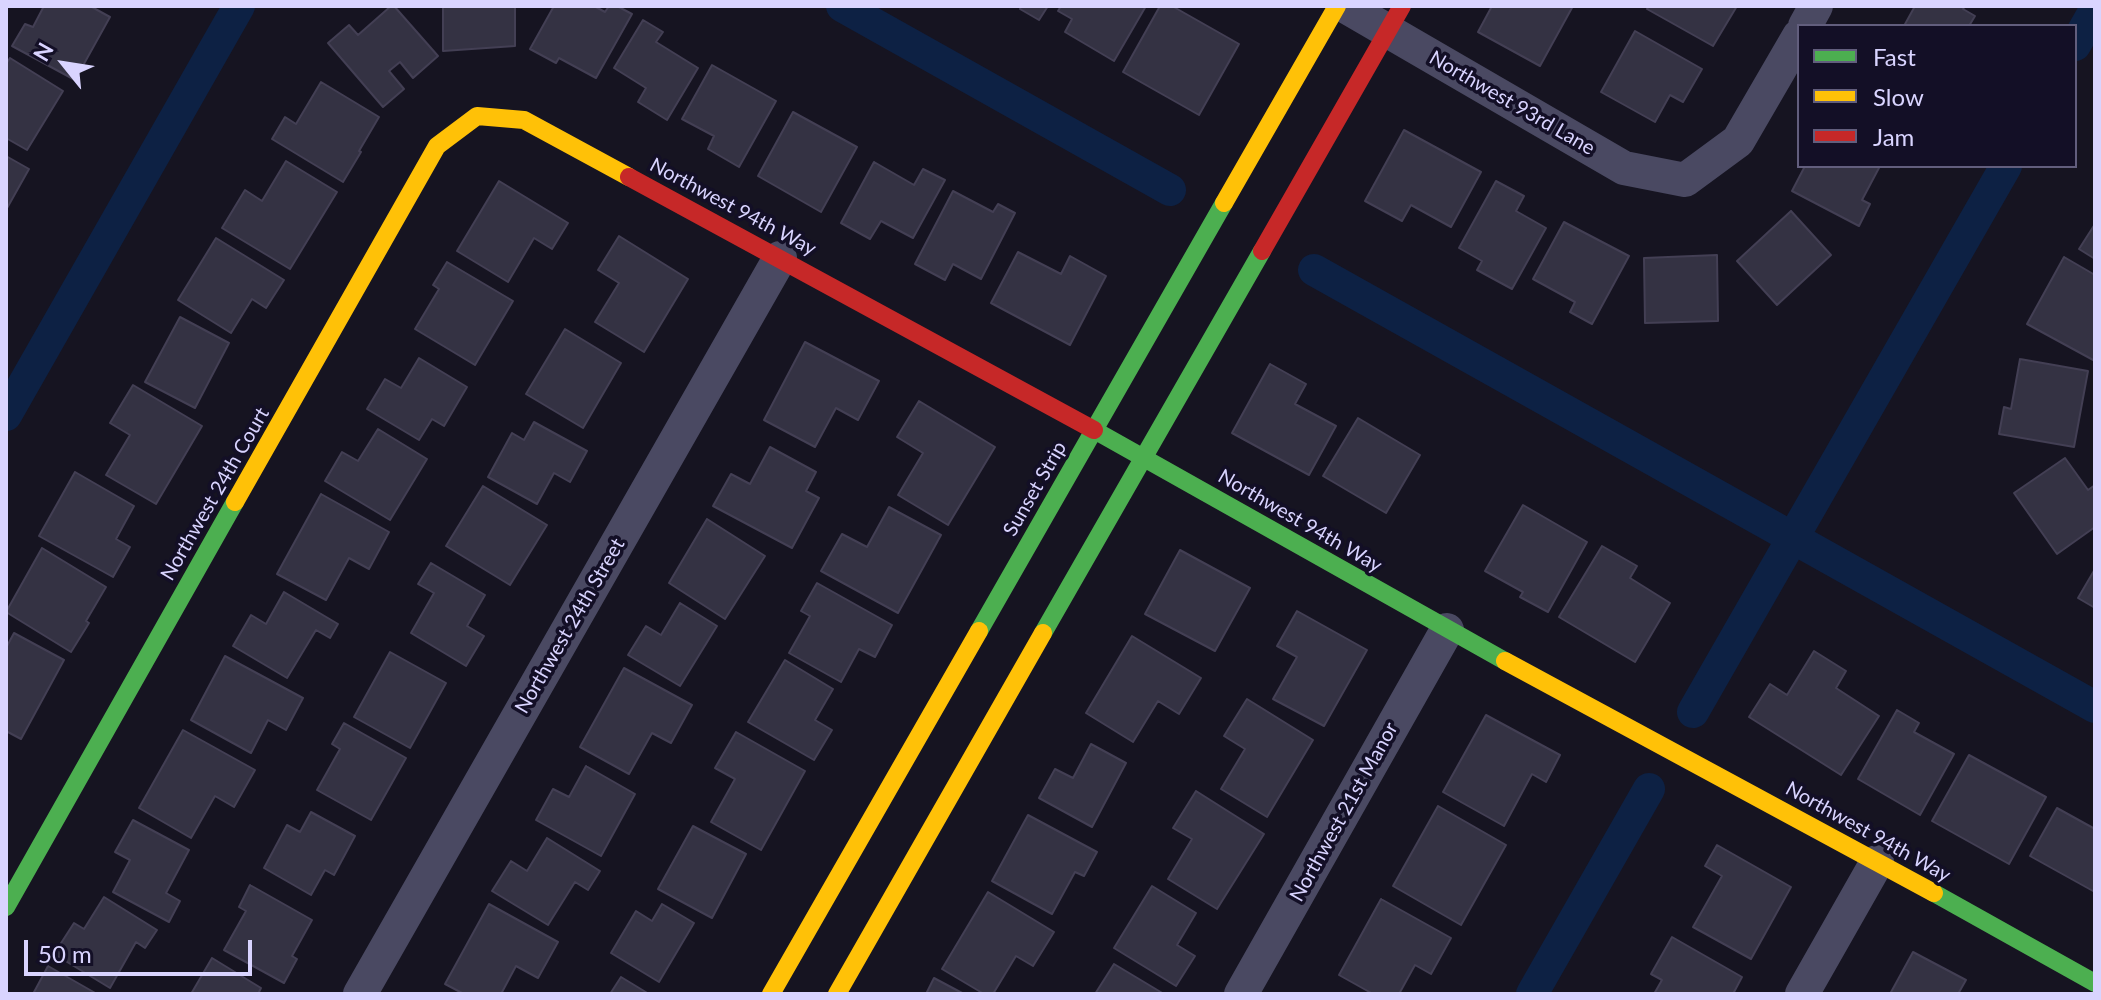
<!DOCTYPE html>
<html>
<head>
<meta charset="utf-8">
<style>
  body { margin:0 }
  #map { position:relative; width:2101px; height:1000px; overflow:hidden; background:#161421; font-family:Lato,sans-serif }
  canvas { display:block }
  .frame { position:absolute; inset:0; border:8px solid #d9d4ff; pointer-events:none }
  .legend { position:absolute; left:1797px; top:24px; width:280px; height:144px; box-sizing:border-box; background:#130f26; border:2px solid #625e7d; margin:0; padding:10px 14px; list-style:none; font-size:24px; color:#d9d4ff }
  .legend li { display:flex; align-items:center; gap:16px; height:40px }
  .legend b { width:40px; border:2px solid #625e7d }
  .north { position:absolute; left:24px; top:24px; width:80px; height:80px; -webkit-text-stroke:6px #130f26; paint-order:stroke; rotate:300deg; font-size:22px; font-weight:700; line-height:32px; text-align:center; color:#d9d4ff }
  .north::after { content:''; display:block; margin:auto; width:28px; height:36px; background:#d9d4ff; clip-path:polygon(50% 0,100% 100%,50% 72%,0 100%) }
  .scale { position:absolute; left:24px; top:940px; width:228px; height:36px; box-sizing:border-box; border:4px solid #d9d4ff; border-top:0; padding-left:10px; font-size:24px; line-height:28px; white-space:nowrap; color:#d9d4ff; -webkit-text-stroke:6px #130f26; paint-order:stroke }
</style>
</head>
<body>
<div id="map">
<canvas width="2101" height="1000"></canvas>
<div class="frame"></div>
<ul class="legend">
<li><b style="height:10px;background:#4caf50"></b>Fast</li>
<li><b style="height:10px;background:#ffc107"></b>Slow</li>
<li><b style="height:10px;background:#c62828"></b>Jam</li>
</ul>
<div class="north">N</div>
<div class="scale">50 m</div>
</div>
<script>
const g = document.querySelector('canvas').getContext('2d');
g.lineJoin = 'round';
const shape = rows => new Path2D(rows.map(r => 'M' + r).join(''));
function strokePath(path, color, width, dash) { g.strokeStyle = color; g.lineWidth = width; g.lineCap = dash ? 'butt' : 'round'; g.setLineDash(dash || []); g.stroke(path); }
function fill(path, color) { g.fillStyle = color; g.fill(path, 'evenodd'); }
function write(font, color, halo, rows, align = 'center') {
  g.font = font + ' Lato,sans-serif'; g.lineWidth = 7; g.setLineDash([]); g.textBaseline = 'middle'; g.strokeStyle = halo; g.fillStyle = color; for (const [text, x, y, turn = 0] of rows) {
    g.save(); g.translate(x, y); g.rotate((+turn || 0) * Math.PI / 180); g.textAlign = isNaN(turn) ? turn : align; if (halo) g.strokeText(text, 0, 0); g.fillText(text, 0, 0); g.restore();
  }
}
const canal = shape([
  [842,6,1170,190],
  [2075,45,2095,10],
  [1314,270,2095,707],
  [6,415,239,6],
  [1693,712,2006,166],
  [1532,994,1649,789]
]);
const building = shape([
  [44,6,90,6,110,17,75,80,12,46,25,24,33,27,44,6],
  [391,6,394,6,438,56,413,78,400,62,389,71,404,89,383,107,328,43,349,25,358,35,391,6],
  [443,6,515,6,515,46,443,51,443,6],
  [554,6,594,6,605,12,609,6,617,6,632,14,596,78,559,58,556,63,530,49,554,6],
  [1021,6,1048,6,1039,20,1020,9,1021,6],
  [1061,6,1146,6,1114,61,1065,32,1072,19,1058,11,1061,6],
  [1160,6,1172,6,1239,44,1199,115,1123,72,1160,6],
  [1492,6,1573,6,1540,66,1478,32,1492,6],
  [1649,6,1737,6,1713,46,1647,9,1649,6],
  [1915,6,1965,6,1963,9,1975,16,1969,26,1904,26,1915,6],
  [643,20,663,32,656,42,698,68,667,120,638,102,646,88,614,68,643,20],
  [1635,31,1702,69,1683,102,1670,95,1655,122,1601,92,1635,31],
  [10,58,63,91,27,150,6,138,6,64,10,58],
  [712,65,776,101,739,167,708,149,714,136,682,119,712,65],
  [321,82,379,117,359,151,361,152,343,182,272,139,285,117,296,124,321,82],
  [793,112,857,147,821,212,758,176,793,112],
  [1404,130,1481,172,1451,227,1411,205,1402,221,1365,201,1404,130],
  [6,156,29,169,6,210,6,156],
  [286,161,337,192,290,269,222,228,245,190,262,201,286,161],
  [874,162,914,185,923,169,945,180,913,238,881,221,870,239,841,223,874,162],
  [1805,166,1880,166,1862,200,1870,204,1859,226,1792,191,1805,166],
  [499,181,568,223,552,249,534,238,508,282,457,251,499,181],
  [1496,181,1524,196,1516,211,1546,228,1512,289,1477,270,1482,261,1459,248,1496,181],
  [953,191,993,212,998,204,1015,213,981,279,953,264,945,280,915,264,953,191],
  [1791,211,1831,255,1777,305,1737,261,1791,211],
  [1564,222,1629,256,1592,324,1570,312,1575,302,1533,279,1564,222],
  [2095,224,2095,259,2079,249,2095,224],
  [619,236,688,279,644,352,595,322,619,283,598,270,619,236],
  [216,238,284,280,266,308,252,299,231,333,178,300,216,238],
  [1018,252,1061,274,1070,256,1106,276,1070,345,991,303,1018,252],
  [1717,255,1718,321,1645,323,1644,258,1717,255],
  [2064,257,2095,275,2095,361,2027,324,2064,257],
  [447,262,513,301,475,365,415,329,439,289,433,285,447,262],
  [180,317,229,343,195,408,145,382,180,317],
  [565,329,621,363,583,428,526,394,565,329],
  [805,342,879,381,858,420,836,408,815,447,764,420,805,342],
  [419,358,467,387,444,426,432,419,419,440,367,409,385,379,401,388,419,358],
  [2020,359,2088,371,2074,447,1999,434,2004,407,2011,409,2020,359],
  [1270,364,1306,384,1295,404,1336,426,1309,475,1232,433,1270,364],
  [133,385,202,426,156,504,106,475,130,435,110,423,133,385],
  [919,401,995,447,948,525,898,495,923,453,897,437,919,401],
  [1358,418,1420,455,1386,513,1323,476,1358,418],
  [534,422,587,451,570,482,554,473,537,504,488,477,512,433,524,440,534,422],
  [378,429,427,459,390,520,325,481,342,452,358,461,378,429],
  [770,447,816,472,806,491,819,498,792,548,713,506,731,474,750,484,770,447],
  [2065,458,2088,490,2095,485,2095,527,2057,554,2014,493,2065,458],
  [75,472,134,506,116,539,130,547,113,577,39,536,75,472],
  [483,486,547,525,510,585,446,546,483,486],
  [321,494,389,532,369,569,349,558,326,600,277,574,321,494],
  [1523,505,1587,542,1548,612,1520,597,1523,592,1485,571,1523,505],
  [889,507,941,535,898,613,821,571,842,534,867,547,889,507],
  [707,519,765,556,725,619,669,583,707,519],
  [1602,546,1637,566,1630,578,1670,603,1635,662,1559,617,1602,546],
  [42,548,106,587,86,621,89,623,71,652,6,612,42,548],
  [1180,550,1250,588,1215,651,1145,614,1180,550],
  [431,563,485,595,467,626,484,636,466,666,411,633,434,593,418,584,431,563],
  [2095,569,2095,608,2078,598,2095,569],
  [817,583,892,625,875,657,859,649,841,682,789,653,810,616,801,611,817,583],
  [284,592,338,624,330,638,316,630,287,678,233,646,251,615,266,624,284,592],
  [680,603,717,626,680,686,628,655,646,626,661,635,680,603],
  [1297,611,1367,650,1324,726,1273,699,1297,657,1277,646,1297,611],
  [14,633,64,660,21,739,6,731,6,648,14,633],
  [1132,636,1201,678,1179,714,1158,701,1133,742,1086,713,1132,636],
  [1814,651,1846,671,1836,688,1879,716,1841,775,1749,717,1770,684,1787,695,1814,651],
  [390,652,446,683,410,748,354,717,390,652],
  [225,656,303,698,286,730,268,720,251,753,191,720,225,656],
  [785,660,833,689,815,720,832,730,814,760,748,722,785,660],
  [624,668,692,705,671,743,652,733,629,774,580,747,624,668],
  [1247,699,1313,740,1267,817,1221,789,1245,749,1224,736,1247,699],
  [1897,710,1919,723,1914,732,1954,754,1920,815,1858,779,1897,710],
  [1486,715,1560,755,1546,782,1532,774,1504,826,1443,792,1486,715],
  [344,723,406,758,371,820,317,790,340,749,332,744,344,723],
  [183,730,255,770,234,807,215,796,191,838,139,808,183,730],
  [736,732,805,771,761,850,711,822,735,779,715,768,736,732],
  [1091,744,1126,763,1092,827,1039,798,1055,769,1073,778,1091,744],
  [1969,755,2046,797,2009,864,1932,821,1969,755],
  [586,766,635,794,601,856,536,820,553,789,569,797,586,766],
  [1196,791,1264,834,1217,909,1168,879,1192,839,1173,828,1196,791],
  [1438,806,1506,845,1461,925,1393,886,1438,806],
  [2057,808,2095,829,2095,888,2093,891,2030,856,2057,808],
  [311,812,355,836,334,875,325,870,311,895,264,868,287,825,300,832,311,812],
  [1028,815,1097,852,1084,876,1075,872,1052,914,992,881,1028,815],
  [133,820,189,850,166,893,180,901,169,922,113,892,130,860,115,852,133,820],
  [693,826,746,854,712,918,658,889,693,826],
  [547,838,600,871,588,890,575,882,548,925,492,891,511,861,527,871,547,838],
  [1717,845,1791,887,1751,959,1693,927,1722,876,1705,866,1717,845],
  [250,885,312,920,292,956,297,959,284,983,224,950,246,911,239,907,250,885],
  [1152,886,1196,913,1177,945,1195,956,1176,986,1114,948,1152,886],
  [988,892,1054,932,1033,966,1016,956,993,994,984,994,942,969,988,892],
  [104,897,157,930,145,948,136,942,110,988,54,954,74,923,84,929,104,897],
  [1381,899,1451,938,1431,974,1415,965,1399,994,1373,994,1339,975,1381,899],
  [489,904,558,942,538,978,516,966,501,994,464,994,445,984,489,904],
  [662,904,694,923,659,982,611,953,636,911,652,921,662,904],
  [1672,937,1742,977,1733,994,1654,994,1662,980,1651,974,1672,937],
  [1913,952,1966,980,1958,994,1890,994,1913,952],
  [212,958,261,988,258,994,191,994,212,958],
  [1114,964,1164,994,1095,994,1114,964],
  [48,966,97,994,33,994,48,966],
  [621,977,649,994,610,994,621,977],
  [934,978,964,994,926,994,934,978]
]);
const street = shape([
  [1345,6,1624,168,1685,180,1738,141,1799,36],
  [1805,26,1816,6],
  [360,994,780,258],
  [1241,994,1447,630],
  [1802,994,1877,862]
]);
const fast = shape([
  [1094,430,1505,661],
  [979,631,1224,203],
  [1043,633,1262,251],
  [1934,893,2095,983],
  [6,907,235,502]
]);
const slow = shape([
  [1224,203,1337,6],
  [235,502,437,146,477,116,524,120,629,177],
  [1505,661,1934,893],
  [771,994,979,631],
  [837,994,1043,633]
]);
const jam = shape([
  [629,177,1094,430],
  [1262,251,1402,6]
]);
const streetNames = [
  ["Northwest 93rd Lane",1512,103,30],
  ["Northwest 94th Way",733,207,28],
  ["Sunset Strip",1035,489,-60],
  ["Northwest 24th Court",215,494,-60],
  ["Northwest 94th Way",1300,521,30],
  ["Northwest 24th Street",570,626,-60],
  ["Northwest 21st Manor",1344,812,-61],
  ["Northwest 94th Way",1868,832,29]
];
strokePath(canal, '#0d2144', 32);
fill(building, '#343243');
strokePath(building, '#433f54', 2);
strokePath(street, '#4a4962', 34);
strokePath(fast, '#4caf50', 18);
strokePath(slow, '#ffc107', 18);
strokePath(jam, '#c62828', 18);
write('20px', '#d9d4ff', '#130f26', streetNames);
</script>
</body>
</html>
